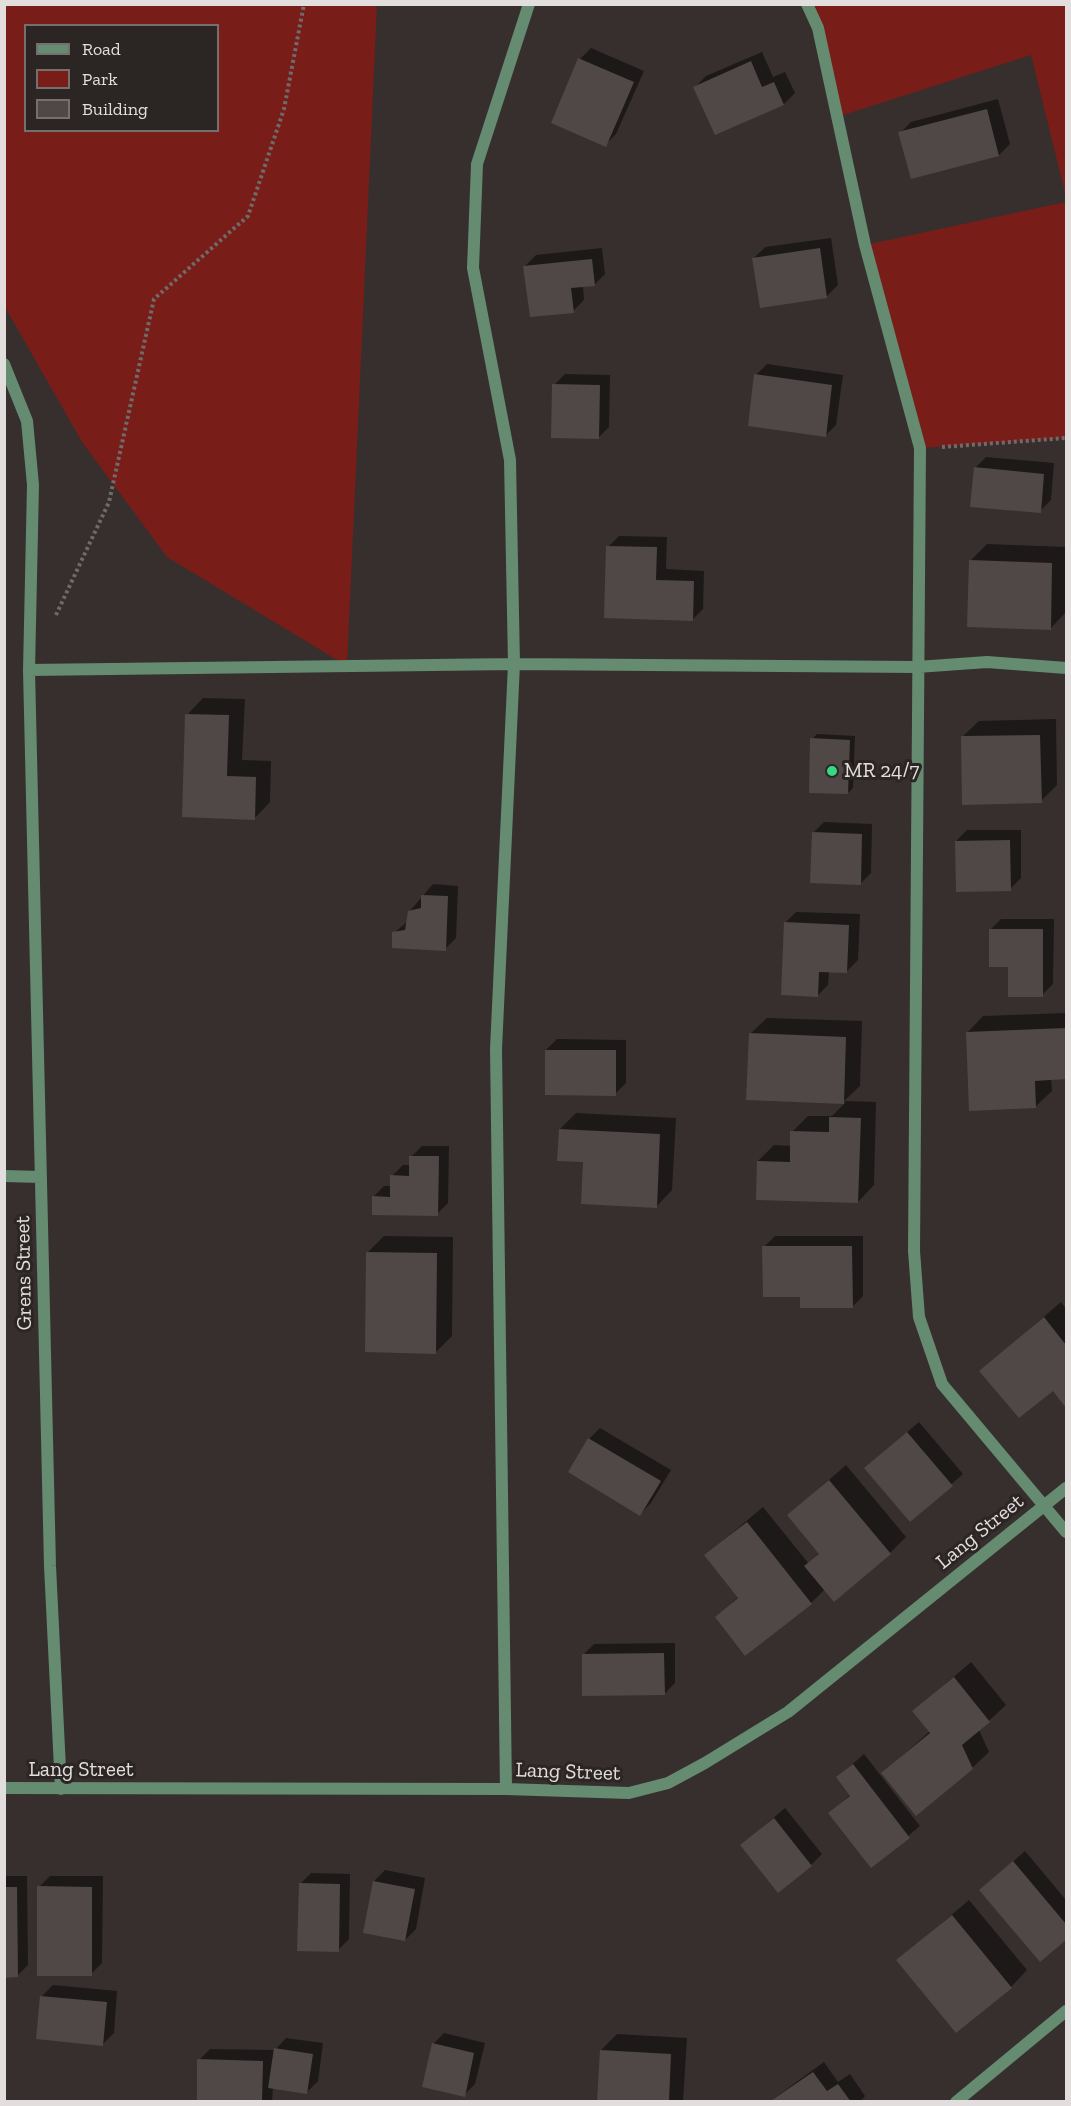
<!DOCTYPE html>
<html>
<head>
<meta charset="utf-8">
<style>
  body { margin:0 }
  #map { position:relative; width:1071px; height:2106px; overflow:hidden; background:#362f2e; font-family:"Zilla Slab",serif }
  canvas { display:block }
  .frame { position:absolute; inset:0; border:6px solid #e3dede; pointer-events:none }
  .legend { position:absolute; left:24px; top:24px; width:195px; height:108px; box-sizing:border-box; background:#2b2524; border:2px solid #756f6e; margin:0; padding:8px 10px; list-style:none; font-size:18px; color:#e3dede }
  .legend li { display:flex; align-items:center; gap:12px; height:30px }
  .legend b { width:30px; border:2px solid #756f6e }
</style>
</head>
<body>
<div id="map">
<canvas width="1071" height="2106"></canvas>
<div class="frame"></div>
<ul class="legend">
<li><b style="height:8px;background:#658b71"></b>Road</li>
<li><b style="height:16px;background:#791d19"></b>Park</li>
<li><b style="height:16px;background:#4f4847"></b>Building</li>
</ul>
</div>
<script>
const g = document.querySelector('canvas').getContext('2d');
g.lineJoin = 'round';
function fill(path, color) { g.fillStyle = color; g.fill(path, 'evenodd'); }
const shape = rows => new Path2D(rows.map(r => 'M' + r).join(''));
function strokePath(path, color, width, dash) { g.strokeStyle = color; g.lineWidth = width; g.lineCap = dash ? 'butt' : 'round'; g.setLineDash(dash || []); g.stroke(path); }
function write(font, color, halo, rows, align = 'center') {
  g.font = font + ' "Zilla Slab",serif'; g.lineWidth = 6; g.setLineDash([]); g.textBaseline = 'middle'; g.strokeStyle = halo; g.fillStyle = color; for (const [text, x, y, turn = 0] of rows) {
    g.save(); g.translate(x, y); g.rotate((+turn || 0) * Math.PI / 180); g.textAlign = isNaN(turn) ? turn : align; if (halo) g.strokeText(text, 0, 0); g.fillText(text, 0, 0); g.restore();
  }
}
const green = shape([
  [4,5,377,5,347,666,167,557,82,442,5,307],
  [26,26,218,26,218,130,26,130],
  [807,5,1066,5,1066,197,1031,55,837,117],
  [1066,202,1066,438,920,448,865,245]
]);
const shadow = shape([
  [591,48,644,71,616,134,605,145,580,59],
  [762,52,773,77,785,72,795,93,784,104,716,133,695,87,706,76],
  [998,99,1010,144,999,155,900,133,911,122],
  [831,238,838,285,827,296,754,258,765,247],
  [602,248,605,274,594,285,583,286,584,300,573,311,525,266,536,255],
  [767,364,843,375,836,425,825,436,756,375],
  [565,374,610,375,609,427,598,438,554,385],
  [986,457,1054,463,1051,500,1040,511,975,468],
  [619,536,667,537,666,569,704,571,703,609,692,620,608,547],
  [987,544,1066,547,1066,612,1050,629,970,561],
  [203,698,245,699,242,760,271,761,270,802,254,819,187,715],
  [1056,719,1057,785,1041,801,962,737,979,721],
  [817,734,855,736,853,788,848,793,812,739],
  [824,822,872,824,871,873,860,884,813,833],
  [967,830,1021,830,1021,878,1010,889,956,841],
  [433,884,458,886,456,938,445,949,394,933,408,921,409,912],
  [796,912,860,914,858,960,847,971,829,971,828,985,817,996,785,923],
  [1001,919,1054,919,1053,984,1042,995,1009,966,990,930],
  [1066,1013,1066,1078,1051,1078,1052,1091,1035,1107,967,1033,983,1016],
  [767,1018,862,1021,860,1086,844,1101,876,1102,874,1185,858,1202,758,1161,774,1145,791,1146,792,1132,808,1116,832,1116,846,1102,748,1099,750,1034],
  [557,1039,626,1040,626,1083,615,1094,546,1050],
  [576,1113,676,1118,672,1190,656,1207,584,1161,560,1129],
  [422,1146,449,1146,448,1203,437,1214,373,1197,384,1186,392,1186,392,1176,403,1165,411,1165,411,1157],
  [384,1236,453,1237,452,1336,436,1352,368,1252],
  [775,1236,863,1236,863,1296,852,1307,801,1296,764,1247],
  [1061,1302,1066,1309,1066,1406,1053,1389,981,1371],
  [919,1422,963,1474,910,1520,877,1458],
  [600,1428,671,1470,651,1503,640,1514,589,1439],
  [846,1465,906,1537,890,1553,825,1589,811,1603,717,1617,739,1596,706,1555,763,1507,809,1564,820,1552,789,1515],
  [675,1643,675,1683,664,1694,583,1655,594,1644],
  [971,1662,1006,1705,979,1730,989,1752,972,1768,883,1773,930,1731,914,1711],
  [864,1754,920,1826,872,1866,830,1813,851,1794,838,1777],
  [785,1808,822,1854,811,1865,742,1845],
  [1025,1851,1066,1900,1066,1938,1041,1960,981,1890],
  [385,1870,425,1878,416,1929,405,1940,374,1881],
  [311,1873,350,1874,349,1939,338,1950,300,1884],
  [4,1876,27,1876,28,1965,17,1976,4,1976],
  [50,1876,103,1876,102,1963,91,1974,39,1887],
  [969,1900,1027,1970,1011,1987,898,1960],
  [53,1985,117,1991,114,2033,103,2044,42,1996],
  [444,2033,485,2043,475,2084,464,2095,433,2044],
  [617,2034,687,2038,683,2102,598,2102,601,2050],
  [286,2038,323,2043,318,2081,307,2092,273,2087,272,2102,198,2102,199,2060,210,2049,275,2050],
  [824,2062,838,2082,850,2074,865,2096,860,2102,769,2102]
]);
const building = shape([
  [578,58,634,82,606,147,551,123],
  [751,61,762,87,774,82,784,105,715,135,693,87],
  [987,109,999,156,911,179,898,132],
  [820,248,827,298,760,308,752,258],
  [592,259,595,286,571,288,574,313,530,317,523,266],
  [754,374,832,385,826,437,748,426],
  [552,384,600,385,599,439,551,438],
  [974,467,1044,474,1041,513,970,507],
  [606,546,657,547,656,580,694,581,693,621,604,618],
  [969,560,1052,563,1051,630,967,627],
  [185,714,229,715,227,776,256,777,255,820,182,817],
  [1040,735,1042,803,962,805,961,736],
  [810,738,850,740,848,794,809,793],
  [812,832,862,834,861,885,810,883],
  [1010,840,1011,891,956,892,955,841],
  [421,895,448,896,446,951,392,948,392,932,405,930,408,911,421,908],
  [784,922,849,925,847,973,819,972,818,997,781,995],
  [989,929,1043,929,1043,997,1008,997,1008,967,989,967],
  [1066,1028,1066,1079,1035,1081,1036,1108,969,1111,966,1032],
  [749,1033,846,1037,844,1104,746,1100],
  [545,1050,616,1050,616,1096,545,1095],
  [829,1117,861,1118,858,1203,756,1200,757,1161,790,1162,790,1131,829,1132],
  [559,1129,660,1134,657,1208,581,1204,583,1162,557,1161],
  [409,1156,439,1156,438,1216,372,1215,372,1196,390,1197,390,1175,409,1176],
  [762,1246,852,1246,853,1308,800,1308,800,1297,763,1297],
  [366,1252,437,1253,436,1354,365,1352],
  [1044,1317,1066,1345,1066,1408,1053,1391,1019,1418,979,1371],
  [907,1432,953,1486,910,1522,864,1468],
  [588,1438,661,1481,640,1516,568,1472],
  [829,1480,891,1554,834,1602,804,1566,819,1554,787,1515],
  [747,1522,812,1604,745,1656,715,1617,738,1598,704,1555],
  [664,1653,665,1695,582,1696,582,1654],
  [954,1677,990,1722,962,1745,973,1769,916,1816,881,1773,930,1733,912,1711],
  [853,1764,910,1838,871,1868,828,1813,850,1796,836,1777],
  [774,1818,812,1866,778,1893,740,1845],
  [1013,1861,1066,1924,1066,1940,1040,1962,979,1890],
  [373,1881,415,1889,405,1941,363,1933],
  [299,1883,340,1884,339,1952,297,1951],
  [37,1886,92,1887,92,1976,37,1976],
  [4,1887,17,1887,18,1977,4,1978],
  [952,1915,1012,1988,956,2033,896,1960],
  [40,1996,107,2002,103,2046,36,2039],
  [432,2043,474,2053,465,2097,422,2087],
  [274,2048,313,2054,307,2094,268,2088],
  [600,2050,671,2054,669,2102,597,2102],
  [197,2059,263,2061,262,2102,197,2102],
  [813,2072,827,2091,838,2084,851,2102,769,2102]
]);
const path = shape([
  [942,447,1066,438],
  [56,615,109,502,154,299,248,216,284,109,304,4]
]);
const street = shape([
  [807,4,818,28,865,245,920,448,914,1251,919,1317,942,1384,1066,1532],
  [4,364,27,421,33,485,29,670,50,1566,61,1789],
  [29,670,514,664,917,667,987,662,1066,668],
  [4,1176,41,1177],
  [4,1788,506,1789,629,1793,668,1783,705,1763,788,1712,1066,1488],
  [506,1789,496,1049,514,664,510,460,473,268,477,164,529,4],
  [956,2102,1066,2011]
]);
const markers = [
  [832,771,6,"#36d881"]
];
const poiNames = [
  ["MR 24/7",844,771]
];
const streetNames = [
  ["Grens Street",24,1273,-91],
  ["Lang Street",980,1532,-39],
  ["Lang Street",81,1770],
  ["Lang Street",568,1772,2]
];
fill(green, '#791d19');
fill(shadow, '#0007');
fill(building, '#4f4847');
strokePath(path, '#716a6a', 4, [3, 3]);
strokePath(street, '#658b71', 12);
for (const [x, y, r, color] of markers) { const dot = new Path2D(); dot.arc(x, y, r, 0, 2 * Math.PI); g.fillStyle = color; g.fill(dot); strokePath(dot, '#2b2524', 2); }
write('21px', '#e3dede', '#2b2524', poiNames, 'left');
write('21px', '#e3dede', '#2b2524', streetNames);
</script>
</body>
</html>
